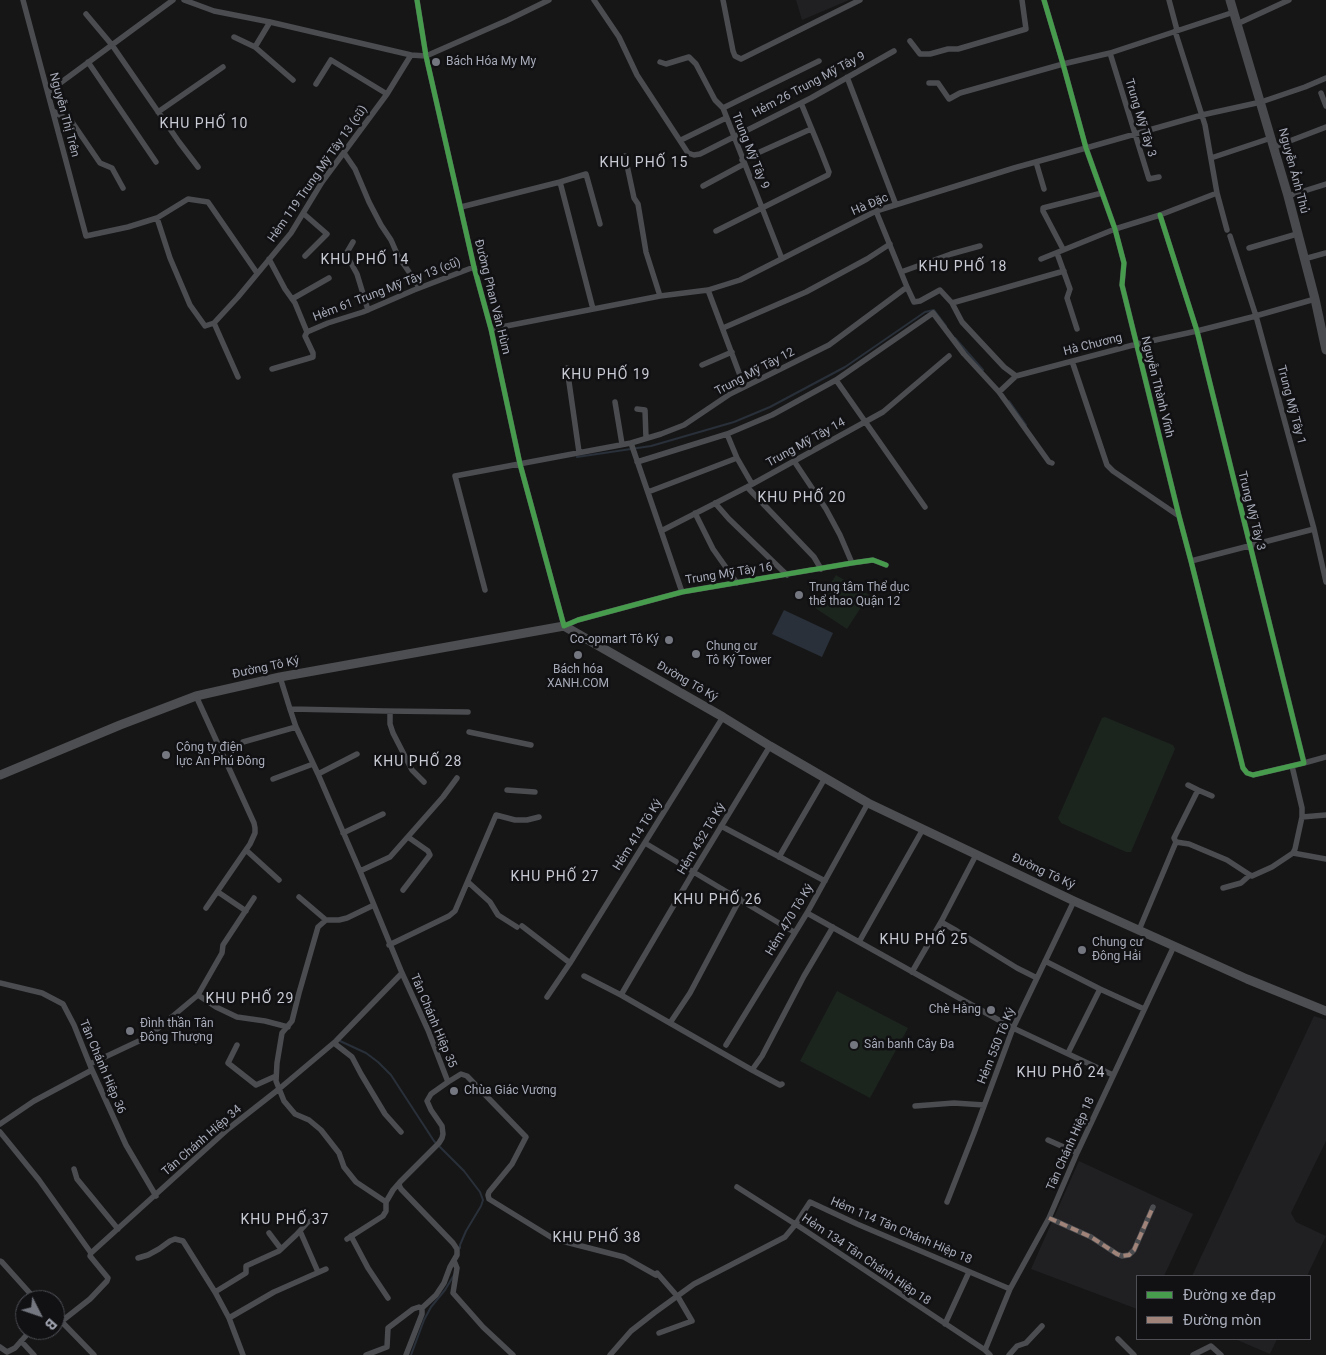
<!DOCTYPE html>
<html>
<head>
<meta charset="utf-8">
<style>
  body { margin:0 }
  #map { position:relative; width:1326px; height:1355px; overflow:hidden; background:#161617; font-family:Roboto,sans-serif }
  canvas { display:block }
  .legend { position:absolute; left:1136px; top:1275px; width:175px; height:65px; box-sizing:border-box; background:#111113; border:1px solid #4d4f55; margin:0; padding:6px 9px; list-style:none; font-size:15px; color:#a7abb8 }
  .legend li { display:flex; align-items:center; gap:10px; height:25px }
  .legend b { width:25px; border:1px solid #4d4f55 }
  .north { position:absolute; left:15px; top:1290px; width:50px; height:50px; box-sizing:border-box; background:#111113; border:1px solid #4d4f55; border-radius:50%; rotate:131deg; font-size:14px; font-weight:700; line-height:20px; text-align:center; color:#a7abb8 }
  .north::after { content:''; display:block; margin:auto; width:18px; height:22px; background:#747780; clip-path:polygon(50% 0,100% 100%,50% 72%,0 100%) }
</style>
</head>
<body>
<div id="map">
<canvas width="1326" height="1355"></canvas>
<ul class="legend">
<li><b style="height:6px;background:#469c4c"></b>Đường xe đạp</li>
<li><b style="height:6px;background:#a18479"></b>Đường mòn</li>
</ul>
<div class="north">B</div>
</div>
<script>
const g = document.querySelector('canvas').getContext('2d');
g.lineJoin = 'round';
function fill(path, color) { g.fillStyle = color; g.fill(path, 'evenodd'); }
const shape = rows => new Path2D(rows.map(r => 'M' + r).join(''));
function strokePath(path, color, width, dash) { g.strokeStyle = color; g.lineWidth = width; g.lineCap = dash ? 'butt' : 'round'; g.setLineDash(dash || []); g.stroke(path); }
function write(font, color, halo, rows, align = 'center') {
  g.font = font + ' Roboto,sans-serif'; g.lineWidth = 5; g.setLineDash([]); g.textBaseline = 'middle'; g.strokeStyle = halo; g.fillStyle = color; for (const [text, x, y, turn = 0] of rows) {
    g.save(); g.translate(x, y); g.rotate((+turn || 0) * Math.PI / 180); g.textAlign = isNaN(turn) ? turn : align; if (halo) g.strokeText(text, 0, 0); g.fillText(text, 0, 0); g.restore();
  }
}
const built = shape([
  [796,0,849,0,802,20],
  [1314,1016,1326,1020,1326,1141,1291,1213,1296,1222,1326,1236,1307,1276,1192,1276],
  [1079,1161,1193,1214,1164,1276,1137,1276,1137,1309,1031,1269],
  [1235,1339,1277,1339,1270,1354]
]);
const green = shape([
  [836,575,869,595,847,629,815,608],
  [1105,717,1173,745,1175,749,1131,852,1126,852,1061,823,1058,818,1102,718],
  [837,991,908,1028,870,1098,800,1061]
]);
const water = shape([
  [784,610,833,633,822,657,772,634]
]);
const stream = shape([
  [955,338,983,370],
  [1009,401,1026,425],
  [577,457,651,446,734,422,770,407,845,367,925,312,934,310,946,326],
  [340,1041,366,1053,378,1062,391,1075,434,1141,464,1171,480,1192,483,1200,481,1206,466,1231,460,1245,460,1248],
  [411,1355,424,1320,431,1307,445,1290,454,1275]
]);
const street = shape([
  [23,0,86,236,128,227,157,218,188,199,208,202,257,273],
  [184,0,214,11,270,22,411,55,426,56,508,20,549,0],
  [417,0,426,56,474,267,491,329,520,464,564,626,578,620,682,592,852,563,873,560,886,565],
  [594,0,619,37,637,75,688,153,694,155,700,154,811,98,894,51],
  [723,0,733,51,735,56,741,59,860,0],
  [1044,0,1063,64,1086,148,1115,229,1124,263,1122,285,1179,516,1191,561,1243,768,1247,773,1253,775,1304,763,1197,331,1160,215],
  [1169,0,1177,30],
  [86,14,112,45,179,142,198,167],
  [270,22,255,47,293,80],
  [1237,24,1289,0],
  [1175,31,1205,125,1217,193,1227,230],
  [234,37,255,47],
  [910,41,920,54,930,54,948,49,958,49,1026,29,1022,0],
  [1110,53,1149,179,1159,177],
  [88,62,156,162],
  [660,62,666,64,689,57,696,64,715,100,723,108,782,259],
  [847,77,896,205],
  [929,83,938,83,949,99,960,93,1063,64,1110,53,1234,12],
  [316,84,331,60,387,94],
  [48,92,173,0],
  [1321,93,1326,106],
  [723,108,819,61],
  [53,111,72,122,100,163,112,168,123,188],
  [158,112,223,67],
  [681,140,726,118],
  [1274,147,1326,127],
  [344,153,355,169,369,202,381,225,391,240,398,256,416,282,419,288],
  [625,156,634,198,638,204,646,252,660,296],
  [1211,158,1271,138],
  [742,160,811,129],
  [1036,162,1044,189],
  [560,182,593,309],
  [703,186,744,164],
  [1288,196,1326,184],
  [461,207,560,182,586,174,600,224],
  [304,214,327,234,305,256],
  [157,218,170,258,190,305,205,326,214,323,238,297,291,233,322,182,387,94,411,55],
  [716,231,828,175,829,172,820,149,801,103],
  [1230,236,1256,316,1314,529,1326,582],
  [353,242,346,254,357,274,368,310],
  [1249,248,1297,234],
  [1063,249,1043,211,1043,208,1102,193],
  [1057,253,1070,289,1067,298,1077,329],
  [269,259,285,289,295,303,307,332,305,336,313,353,313,357,272,369],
  [1041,259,1115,229,1160,215,1217,193],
  [1304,259,1326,253],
  [901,272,951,254,980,246],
  [907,287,914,302,920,301,940,290,952,303,962,322,1004,367,1016,376],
  [708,290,744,386],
  [292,299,329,278],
  [952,303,1064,271],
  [214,323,238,377],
  [723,328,806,292,867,259,890,244],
  [491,329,660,296,708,290,740,280,876,211,1014,168,1086,148,1202,115,1261,102,1305,87,1326,78],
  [307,332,328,323,363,312,414,290,474,267],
  [1072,361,1107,465,1113,471,1179,516],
  [702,365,732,352],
  [567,368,579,452],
  [836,380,925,507],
  [999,392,1016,376,1137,344,1197,331,1252,317,1315,299],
  [615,402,622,444],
  [637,409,645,410,646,438],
  [631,443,682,592],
  [737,458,727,434,772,415,836,380,933,313,964,354,999,392,1049,462,1052,463],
  [794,461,826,509,840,535,852,563],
  [637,462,727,434],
  [747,487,814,557,821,569],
  [648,492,737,458,752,484],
  [715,503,729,519,787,575],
  [695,513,713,549,737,583],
  [661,531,747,487,883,412,949,356],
  [1191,561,1314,529],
  [485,590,455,476,631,443,661,434,684,425,730,394,829,345,907,287,876,211],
  [280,677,290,709,296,727,318,774,360,871,402,973,428,1030,448,1082,431,1094,427,1101,431,1110,442,1126,443,1134,442,1138,439,1143,400,1182,399,1185,401,1189,453,1243,457,1249,457,1255,450,1267,444,1283,436,1295,422,1308,419,1307,413,1309,388,1328,387,1347,366,1355],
  [196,696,254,823,255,828,255,833,250,844,206,908],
  [290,709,385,711,468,712],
  [390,712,390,724,393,733,412,770,424,782],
  [469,732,531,745],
  [243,742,296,727],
  [1304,763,1326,757],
  [318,774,357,754],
  [273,779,313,764],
  [1188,785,1198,790],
  [507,790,535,792],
  [1302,817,1326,815],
  [721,826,825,881],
  [343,833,383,814],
  [1176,842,1174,838,1198,790,1212,796],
  [645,843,794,932],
  [246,850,279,880],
  [1293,853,1326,859],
  [779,857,825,778],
  [360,871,390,857,443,797,457,778],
  [468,882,490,902,498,915,517,927],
  [1223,888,1241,883,1250,875],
  [403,890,430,855,428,851,408,837],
  [218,892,246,911],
  [299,897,326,920],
  [374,905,347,918,339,920,326,920,318,927,299,993,292,1021,282,1033,277,1063,276,1081,284,1101,295,1114,309,1120,321,1130,339,1153,344,1167,356,1182,386,1202],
  [807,913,1013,1028,1113,1075],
  [941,922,957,931,1017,968,1037,978],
  [522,926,570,963],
  [1139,930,1176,842,1189,844,1227,860,1250,875,1252,876,1272,867,1293,853,1295,849,1302,817,1302,808,1292,766],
  [859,942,923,829],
  [389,945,449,916,455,911,496,815,515,820,527,820,539,817],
  [1045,961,1100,989],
  [912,972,941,922,976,855],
  [584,976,621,995,752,1070,780,1085,782,1084],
  [0,983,42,993,63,1004,74,1025,92,1070,126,1145,156,1196],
  [198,995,216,1007,237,1017,265,1021,288,1027],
  [621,995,694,871,770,746],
  [547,997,570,963,723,717],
  [670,1023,690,993,740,899],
  [334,1043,352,1057,361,1074,385,1114,401,1132],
  [237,1045,228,1063,256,1085,276,1076],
  [726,1045,807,913,868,803],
  [1068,1053,1100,989,1144,1009],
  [90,1064,141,1040,155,1031,198,995,222,953,223,945,254,898],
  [752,1070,762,1056,804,976,833,927],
  [448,1082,461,1074,467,1076,526,1137,512,1164,489,1192,488,1195,489,1199,554,1239,624,1257,656,1275,657,1273,678,1297,692,1321,659,1333],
  [915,1106,954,1103,984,1105],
  [0,1124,34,1101,92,1070],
  [0,1132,39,1180,91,1253],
  [1048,1140,1077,1153],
  [74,1169,77,1179,118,1229],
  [737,1187,803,1229,985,1350,990,1355],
  [947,1202,974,1133,1013,1028,1074,901],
  [1049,1218,1091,1237,1117,1254,1122,1256,1129,1255,1134,1250,1153,1207],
  [300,1231,318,1272],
  [269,1233,281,1249],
  [351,1236,368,1268,388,1298],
  [347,1239,383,1216,386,1211,386,1202,393,1190,400,1182],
  [138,1258,148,1255,159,1249,170,1241,175,1239,183,1241,215,1292,229,1318,243,1355],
  [0,1261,2,1262,36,1300],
  [453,1262,455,1263,457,1268,453,1293,483,1327,513,1355],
  [215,1292,246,1273,246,1266,279,1251,296,1235,308,1222,314,1220],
  [55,1317,61,1321,62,1321,90,1299,107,1281,108,1278,90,1256,91,1253,228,1129,279,1089,336,1041,402,973],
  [229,1318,274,1292,326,1269],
  [61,1321,94,1355],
  [945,1324,969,1272],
  [1118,1339,1134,1355],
  [21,1341,34,1355],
  [0,1347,7,1352,15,1348,31,1330],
  [985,1350,1010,1289,1049,1218,1077,1153,1174,946],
  [406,1355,422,1314,422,1308],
  [610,1355,631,1331,654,1313,694,1284,785,1237,795,1225,810,1202,857,1224,1010,1289],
  [1009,1355,1017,1346,1026,1343,1042,1326],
  [1193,1355,1211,1346,1221,1355]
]);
const secondary = shape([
  [1230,0,1288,196,1315,299,1326,350]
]);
const primary = shape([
  [0,775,120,725,196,696,280,677,564,626,723,717,770,746,868,803,1074,901,1174,946,1247,979,1326,1011]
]);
const quiet = shape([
  [1049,1218,1091,1237,1117,1254,1122,1256,1129,1255,1134,1250,1153,1207]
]);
const cycleway = shape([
  [417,0,426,56,474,267,491,329,520,464,564,626,578,620,682,592,852,563,873,560,886,565],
  [1044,0,1063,64,1086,148,1115,229,1124,263,1122,285,1179,516,1191,561,1243,768,1247,773,1253,775,1304,763,1197,331,1160,215]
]);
const markers = [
  [436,62,5,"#747780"],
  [799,595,5,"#747780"],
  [669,640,5,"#747780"],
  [696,654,5,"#747780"],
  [578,655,5,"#747780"],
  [166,755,5,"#747780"],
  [1082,950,5,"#747780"],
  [991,1010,5,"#747780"],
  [130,1031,5,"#747780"],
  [854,1045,5,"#747780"],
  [454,1091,5,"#747780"]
];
const poiNames = [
  ["Bách Hóa My My",446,62],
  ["Trung tâm Thể dục",809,588],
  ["thể thao Quận 12",809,602],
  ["Co-opmart Tô Ký",659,640,"right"],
  ["Chung cư",706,647],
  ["Tô Ký Tower",706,661],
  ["Bách hóa",578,670,"center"],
  ["XANH.COM",578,684,"center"],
  ["Công ty điện",176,748],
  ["lực An Phú Đông",176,762],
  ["Chung cư",1092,943],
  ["Đông Hải",1092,957],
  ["Chè Hằng",981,1010,"right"],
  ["Đình thần Tân",140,1024],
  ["Đông Thượng",140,1038],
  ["Sân banh Cây Đa",864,1045],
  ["Chùa Giác Vương",464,1091]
];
const streetNames = [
  ["Hẻm 26 Trung Mỹ Tây 9",809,85,-28],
  ["Nguyễn Thị Trên",64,115,75],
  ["Trung Mỹ Tây 3",1140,118,73],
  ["Trung Mỹ Tây 9",750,151,68],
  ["Nguyễn Ảnh Thủ",1293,171,75],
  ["Hẻm 119 Trung Mỹ Tây 13 (cũ)",318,174,-55],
  ["Hà Đặc",870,205,-23],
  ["Hẻm 61 Trung Mỹ Tây 13 (cũ)",387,290,-21],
  ["Đường Phan Văn Hùm",492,297,76],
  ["Hà Chương",1093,345,-14],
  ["Trung Mỹ Tây 12",755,372,-28],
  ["Nguyễn Thành Vĩnh",1157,387,76],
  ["Trung Mỹ Tây 1",1291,405,75],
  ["Trung Mỹ Tây 14",806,443,-29],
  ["Trung Mỹ Tây 3",1251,511,76],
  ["Trung Mỹ Tây 16",729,574,-9],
  ["Đường Tô Ký",266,668,-12],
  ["Đường Tô Ký",687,682,30],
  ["Hẻm 414 Tô Ký",638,835,-58],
  ["Hẻm 432 Tô Ký",702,839,-59],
  ["Đường Tô Ký",1043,872,25],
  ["Hẻm 470 Tô Ký",790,920,-59],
  ["Tân Chánh Hiệp 35",433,1021,67],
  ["Hẻm 550 Tô Ký",997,1046,-68],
  ["Tân Chánh Hiệp 36",102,1067,67],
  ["Tân Chánh Hiệp 34",202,1141,-41],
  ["Tân Chánh Hiệp 18",1071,1144,-66],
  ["Hẻm 114 Tân Chánh Hiệp 18",901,1231,23],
  ["Hẻm 134 Tân Chánh Hiệp 18",866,1260,34]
];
const neighbourhoodNames = [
  ["KHU PHỐ 10",204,124],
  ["KHU PHỐ 15",644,163],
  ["KHU PHỐ 14",365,260],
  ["KHU PHỐ 18",963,267],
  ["KHU PHỐ 19",606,375],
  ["KHU PHỐ 20",802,498],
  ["KHU PHỐ 28",418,762],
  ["KHU PHỐ 27",555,877],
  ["KHU PHỐ 26",718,900],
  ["KHU PHỐ 25",924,940],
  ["KHU PHỐ 29",250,999],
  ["KHU PHỐ 24",1061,1073],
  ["KHU PHỐ 37",285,1220],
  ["KHU PHỐ 38",597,1238]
];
fill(built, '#202023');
fill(green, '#1c241e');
fill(water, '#293039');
strokePath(stream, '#293039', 2);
strokePath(street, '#4a4c50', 5.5);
strokePath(secondary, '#494a4e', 9);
strokePath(primary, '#4d4e51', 9);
strokePath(quiet, '#a18479', 4, [8, 4]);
strokePath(cycleway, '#469c4c', 5);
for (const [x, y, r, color] of markers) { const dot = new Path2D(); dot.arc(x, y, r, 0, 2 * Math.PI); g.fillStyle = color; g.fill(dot); strokePath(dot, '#111113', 2); }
write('12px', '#a7abb8', '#111113', poiNames, 'left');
write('12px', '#a7abb8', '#111113', streetNames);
g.letterSpacing = '1px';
write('14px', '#c8cad4', '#111113', neighbourhoodNames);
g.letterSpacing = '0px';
</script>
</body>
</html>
